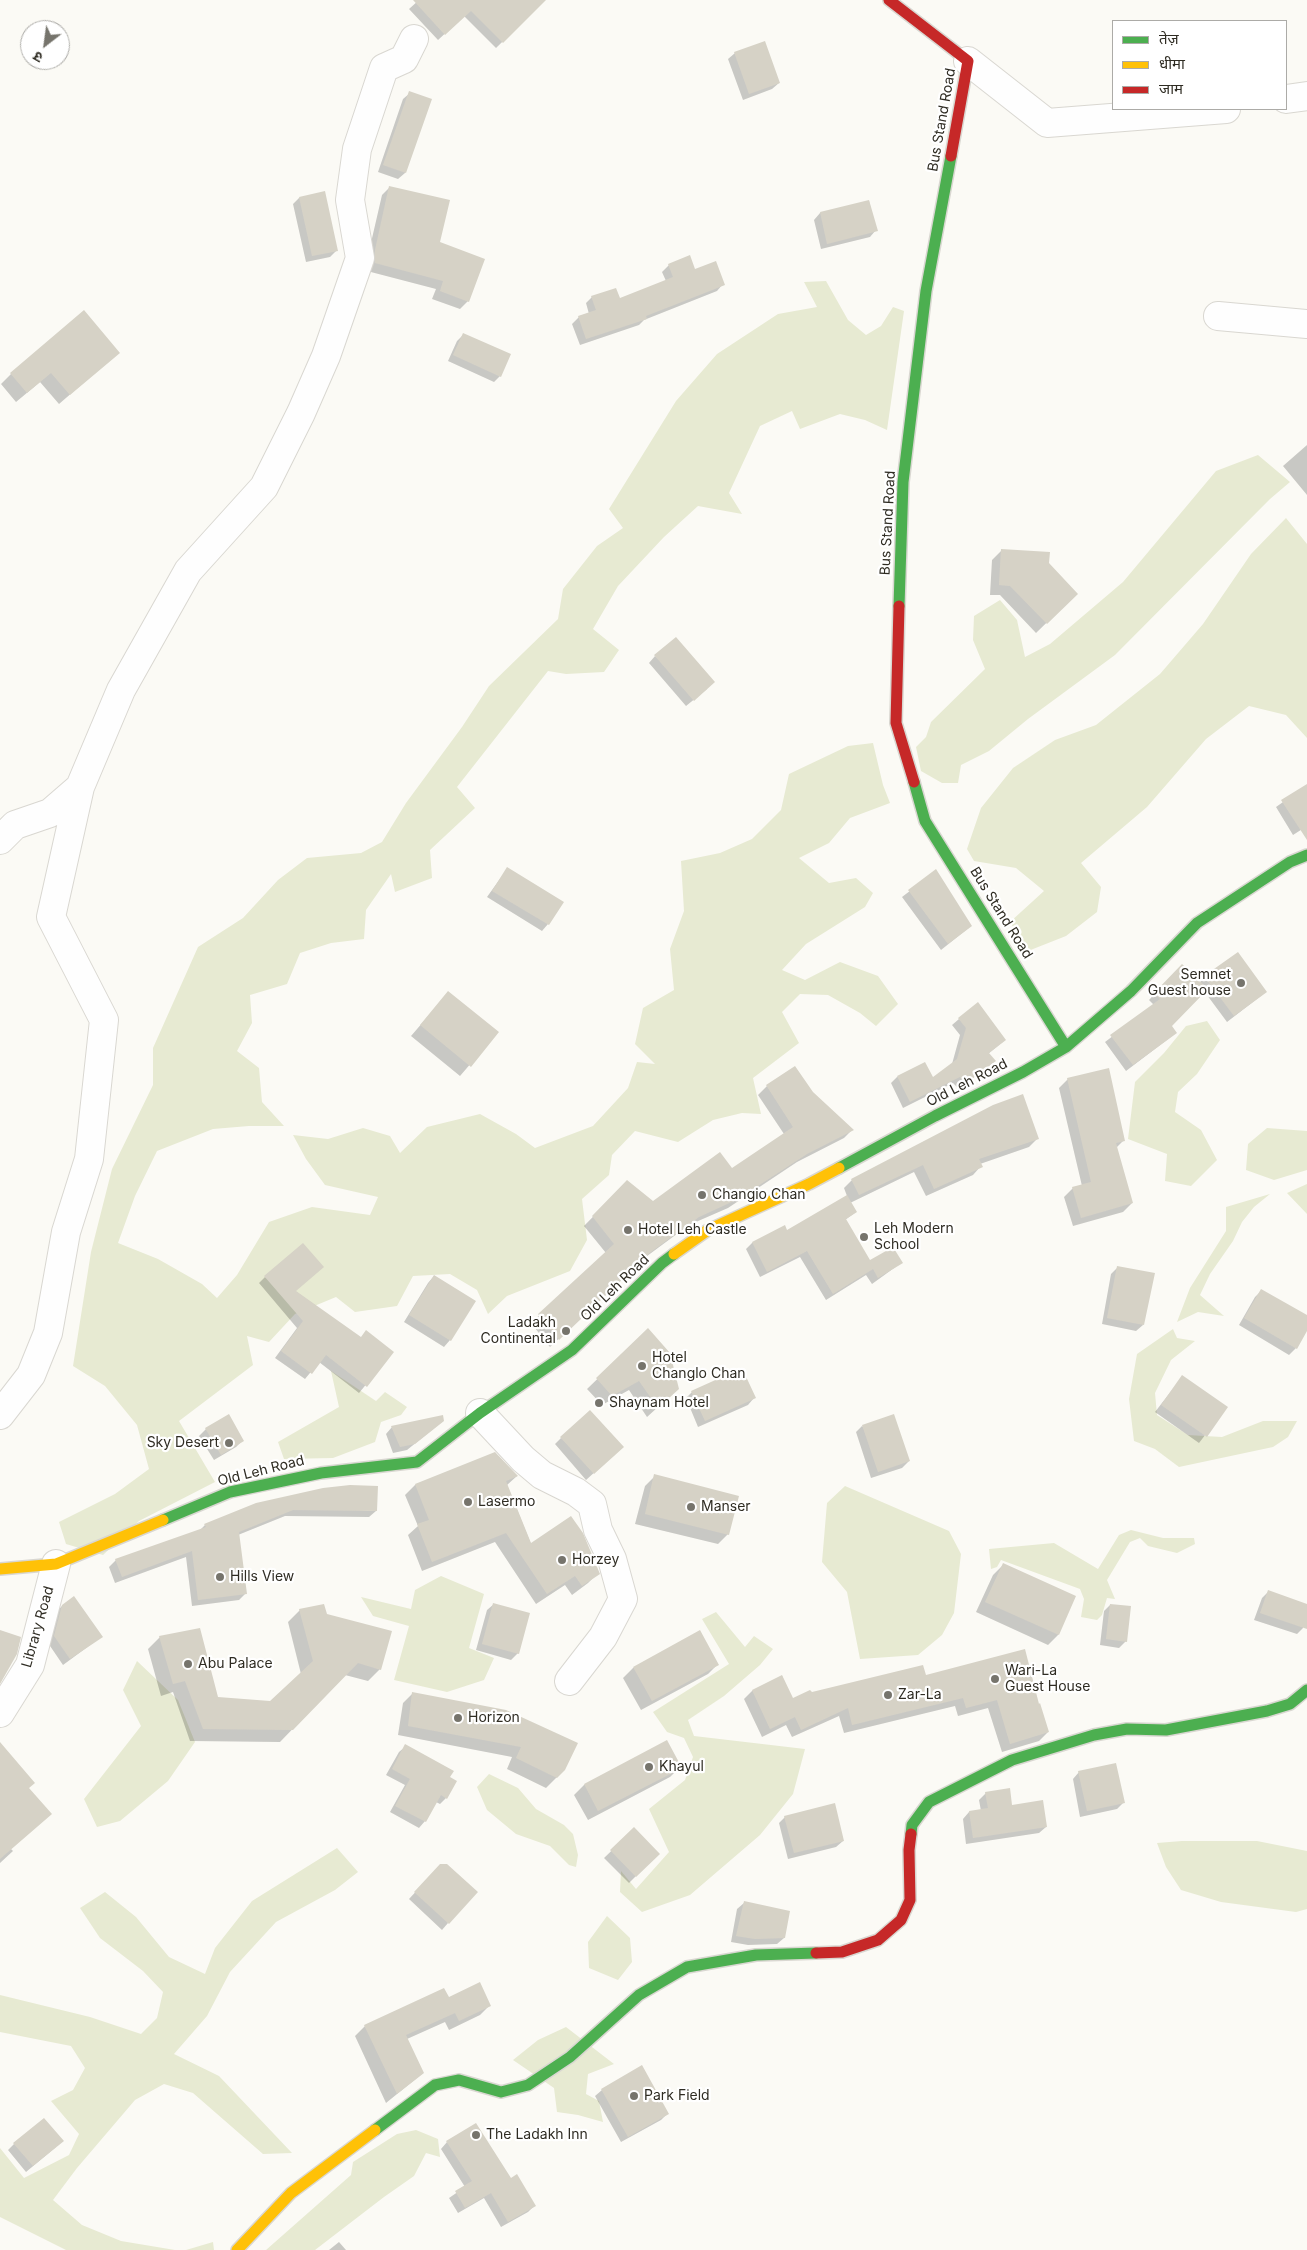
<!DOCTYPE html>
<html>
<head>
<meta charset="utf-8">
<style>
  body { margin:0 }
  #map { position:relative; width:1307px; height:2250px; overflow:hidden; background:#fbfaf5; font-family:Inter,"Noto Sans Devanagari",sans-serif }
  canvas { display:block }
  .legend { position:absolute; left:1112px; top:20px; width:175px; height:90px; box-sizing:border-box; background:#fff; border:1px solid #acaba7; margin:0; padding:6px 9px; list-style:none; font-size:15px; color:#2f2c23 }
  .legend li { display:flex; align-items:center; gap:10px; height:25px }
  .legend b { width:25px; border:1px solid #acaba7 }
  .north { position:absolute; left:20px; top:20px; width:50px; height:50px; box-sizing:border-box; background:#fff; border:1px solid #acaba7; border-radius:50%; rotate:210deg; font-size:14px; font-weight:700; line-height:20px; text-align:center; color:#2f2c23 }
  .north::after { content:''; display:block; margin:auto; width:18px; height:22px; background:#76746c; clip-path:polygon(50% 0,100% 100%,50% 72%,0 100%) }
</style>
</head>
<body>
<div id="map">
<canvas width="1307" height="2250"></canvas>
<ul class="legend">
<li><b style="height:6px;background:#4caf50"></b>तेज़</li>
<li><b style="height:6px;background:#ffc107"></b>धीमा</li>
<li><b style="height:6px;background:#c62828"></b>जाम</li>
</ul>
<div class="north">उ</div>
</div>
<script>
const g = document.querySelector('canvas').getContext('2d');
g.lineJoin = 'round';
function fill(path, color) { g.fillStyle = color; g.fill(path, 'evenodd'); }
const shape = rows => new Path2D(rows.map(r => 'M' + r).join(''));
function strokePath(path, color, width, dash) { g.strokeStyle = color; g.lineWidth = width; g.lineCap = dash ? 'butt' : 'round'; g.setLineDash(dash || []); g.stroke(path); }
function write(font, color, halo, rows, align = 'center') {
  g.font = font + ' Inter,sans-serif'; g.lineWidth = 4.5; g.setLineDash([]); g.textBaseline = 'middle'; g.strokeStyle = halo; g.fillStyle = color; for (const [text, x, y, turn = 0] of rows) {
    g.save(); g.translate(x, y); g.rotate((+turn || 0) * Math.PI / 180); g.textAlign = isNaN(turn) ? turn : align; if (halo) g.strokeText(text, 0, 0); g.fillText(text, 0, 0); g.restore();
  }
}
const green = shape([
  [826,281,848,320,866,335,881,326,893,307,904,311,887,430,865,420,840,414,800,429,792,411,760,426,729,493,742,514,698,506,664,537,618,586,593,629,619,650,604,672,566,674,548,671,457,787,475,808,430,850,432,878,395,892,391,874,366,910,364,939,331,943,300,953,287,984,250,995,252,1023,237,1051,259,1068,262,1102,284,1126,249,1126,213,1129,157,1151,135,1196,118,1243,158,1259,202,1284,217,1298,237,1275,269,1222,312,1207,370,1215,378,1197,325,1185,306,1159,293,1135,328,1139,363,1128,390,1136,400,1153,427,1127,480,1114,516,1134,535,1148,593,1126,628,1088,637,1062,655,1064,635,1044,643,1008,674,990,670,949,684,911,681,861,720,853,752,839,781,810,789,774,848,746,873,743,883,785,890,803,850,818,829,843,799,858,829,883,856,878,873,893,865,907,806,944,782,970,805,980,840,962,878,976,898,1004,876,1026,860,1013,828,995,800,994,782,1012,799,1043,753,1078,761,1114,742,1113,713,1120,678,1142,635,1131,612,1155,609,1175,582,1199,587,1240,570,1271,507,1296,488,1314,477,1290,450,1274,413,1276,397,1306,355,1312,336,1297,295,1314,269,1342,247,1336,253,1365,179,1421,215,1482,139,1521,103,1555,66,1544,59,1522,115,1494,149,1469,137,1425,105,1386,73,1366,91,1252,112,1169,153,1085,153,1048,198,947,243,918,278,880,307,858,361,853,382,842,406,803,462,727,489,686,558,619,563,589,597,546,623,528,609,509,676,401,717,354,778,314,817,307,804,282],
  [1258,455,1290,482,1270,499,1115,655,1028,719,989,751,961,765,958,783,942,783,921,771,916,747,926,737,931,722,985,669,973,640,974,616,1000,600,1017,620,1025,657,1050,644,1123,582,1216,471],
  [1286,518,1307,544,1307,738,1286,715,1249,706,1206,739,1147,807,1081,863,1101,887,1097,912,1066,936,1028,951,1010,922,1044,891,1016,868,974,861,967,849,981,808,1013,768,1055,740,1096,725,1160,674,1203,624,1251,554],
  [1207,1021,1220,1040,1197,1074,1178,1092,1175,1112,1201,1130,1217,1160,1191,1186,1165,1181,1167,1154,1128,1139,1135,1082,1164,1053,1186,1026],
  [1267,1128,1307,1131,1307,1170,1274,1180,1246,1170,1248,1144],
  [1307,1184,1307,1214,1287,1193],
  [1270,1194,1254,1207,1242,1222,1233,1241,1210,1274,1200,1295,1224,1316,1198,1312,1177,1322,1190,1288,1226,1231,1226,1207],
  [1173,1329,1177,1338,1195,1341,1171,1360,1155,1393,1157,1415,1188,1435,1222,1437,1263,1421,1297,1421,1288,1437,1273,1447,1179,1467,1155,1449,1134,1441,1129,1399,1137,1354],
  [331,1371,376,1401,385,1392,407,1407,401,1415,381,1422,375,1442,333,1458,284,1459,278,1442,339,1407],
  [845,1486,949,1531,961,1554,954,1613,942,1635,918,1655,860,1659,847,1592,822,1562,827,1503],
  [1131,1530,1163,1538,1194,1538,1195,1544,1177,1553,1148,1546,1140,1538,1130,1542,1107,1580,1115,1599,1107,1598,1102,1615,1097,1620,1081,1617,1084,1599,1080,1589,1001,1560,997,1567,991,1569,989,1549,1054,1543,1098,1569,1119,1535],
  [441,1576,484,1594,469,1648,494,1658,484,1680,447,1692,394,1680,409,1626,373,1616,361,1597,411,1609,415,1590],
  [716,1612,745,1647,754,1636,773,1649,760,1665,724,1696,688,1720,694,1736,805,1749,793,1794,760,1835,690,1895,642,1912,620,1892,621,1871,636,1889,669,1852,649,1809,685,1780,693,1757,684,1738,667,1732,653,1712,729,1664,702,1619],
  [137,1661,178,1700,195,1742,168,1781,120,1821,97,1827,84,1799,141,1726,123,1690],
  [489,1774,518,1788,536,1809,564,1825,573,1834,578,1855,576,1867,569,1865,550,1846,516,1834,487,1810,477,1787],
  [1182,1841,1257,1841,1307,1851,1307,1909,1296,1912,1221,1902,1181,1890,1166,1867,1157,1843],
  [337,1848,358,1872,335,1890,276,1922,230,1972,207,2016,174,2054,219,2076,292,2153,263,2154,193,2093,164,2084,135,2100,77,2168,53,2200,82,2225,121,2241,175,2250,66,2250,0,2217,0,2148,24,2178,69,2155,79,2134,51,2101,73,2090,85,2068,71,2046,0,2032,0,1995,90,2017,141,2034,157,2018,163,1992,143,1971,100,1938,80,1908,105,1892,136,1917,169,1957,205,1974,215,1948,252,1901],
  [607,1916,630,1938,632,1962,618,1980,589,1968,588,1942],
  [566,2027,614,2064,588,2074,586,2094,599,2101,603,2122,578,2115,557,2112,554,2088,513,2060,538,2040],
  [416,2130,438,2139,440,2157,426,2153,414,2176,384,2197,315,2250,266,2250,351,2175,353,2162,397,2134],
  [213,2242,214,2250,186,2250]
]);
const shadow = shape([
  [419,0,545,0,496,48,464,16,438,40,409,9],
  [735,53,779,83,772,89,743,100,728,59],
  [410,93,405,173,398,179,378,172,403,99],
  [390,187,438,243,468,301,460,309,432,299,436,289,367,271,367,260,382,195],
  [324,193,337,250,330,257,306,262,293,204,299,198],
  [869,201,876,230,870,237,821,249,814,220,820,213],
  [669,265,695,271,723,284,717,291,644,320,639,325,580,345,572,324,579,317,589,314,586,303,592,297,619,300,666,281,662,272],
  [464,334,500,376,494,382,448,361,457,341],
  [118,353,59,404,40,382,16,402,1,384,11,374],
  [1307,445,1307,495,1283,466],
  [1002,550,1048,564,1076,594,1036,633,1000,595,990,595,992,560],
  [655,656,707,689,686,706,649,663],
  [1307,785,1307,826,1293,835,1276,807],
  [507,869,548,924,542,931,487,897],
  [936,871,971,926,941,950,902,897],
  [1182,965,1200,982,1205,977,1266,992,1227,1022,1204,991,1171,1026,1176,1033,1126,1071,1105,1042,1154,1005,1149,1000],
  [448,993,497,1033,460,1076,411,1036],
  [959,1019,1005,1040,988,1054,994,1061,959,1089,953,1083,903,1108,891,1083,897,1077,932,1079,952,1064,960,1035,952,1025],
  [1068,1079,1124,1140,1116,1148,1132,1203,1123,1212,1073,1226,1064,1197,1073,1188,1082,1186,1059,1088],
  [767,1086,812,1093,852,1130,844,1138,797,1162,728,1208,689,1225,643,1259,550,1347,531,1323,606,1253,584,1226,627,1182,653,1203,732,1170,784,1134,758,1095],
  [1037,1139,1029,1147,980,1164,981,1166,973,1175,926,1196,914,1172,850,1203,856,1212,845,1220,870,1262,901,1263,872,1284,866,1275,826,1300,800,1257,760,1277,746,1249,752,1243,784,1227,787,1232,847,1196,844,1188,852,1180],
  [1118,1267,1143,1325,1136,1331,1102,1324,1111,1274],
  [434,1276,450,1340,444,1347,404,1322,428,1283],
  [265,1277,295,1291,360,1338,393,1352,359,1393,319,1362,305,1379,275,1358,297,1328,259,1283],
  [1261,1291,1307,1317,1307,1329,1296,1348,1289,1355,1239,1325,1255,1297],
  [648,1330,668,1398,647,1417,629,1390,602,1405,587,1389],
  [1182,1377,1226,1408,1199,1443,1155,1412],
  [692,1392,754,1398,748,1405,698,1427,686,1398],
  [443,1421,407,1450,393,1453,386,1434,392,1427],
  [862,1426,909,1461,902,1468,871,1478,856,1432],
  [206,1429,242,1441,236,1447,214,1460,199,1436],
  [561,1438,616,1453,586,1480,555,1444],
  [495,1453,517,1476,507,1485,531,1544,598,1573,588,1583,572,1595,565,1585,536,1604,495,1542,422,1571,408,1535,418,1526,405,1495,415,1485],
  [655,1476,728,1534,718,1544,635,1524,645,1486],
  [256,1504,376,1511,369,1517,285,1516,238,1535,246,1593,239,1600,192,1606,186,1557,115,1583,109,1567,116,1560,200,1530,205,1525],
  [1003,1565,1075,1597,1058,1635,1048,1645,976,1612,993,1575],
  [1268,1592,1307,1605,1307,1617,1303,1628,1297,1634,1254,1620,1262,1598],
  [494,1604,518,1653,511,1660,476,1650,487,1610],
  [1110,1605,1126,1641,1119,1648,1100,1645,1104,1611],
  [62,1606,101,1637,63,1665,48,1643,55,1613],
  [300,1610,326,1615,380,1669,368,1681,345,1675,280,1742,190,1741,173,1692,161,1696,148,1649,160,1637,217,1698,271,1702,301,1674,288,1622],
  [718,1664,708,1674,641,1710,623,1678,633,1668],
  [782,1676,793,1700,925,1676,1038,1705,1048,1732,1039,1741,1002,1752,988,1708,958,1716,955,1706,844,1733,839,1716,792,1737,786,1725,762,1737,744,1699,752,1691],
  [413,1693,506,1711,564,1770,546,1788,507,1769,512,1757,398,1735,403,1703],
  [666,1742,680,1767,670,1777,588,1820,574,1795,584,1785],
  [406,1746,449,1778,446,1798,440,1804,436,1802,425,1821,419,1828,390,1812,405,1785,386,1775,399,1752],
  [0,1762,28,1789,11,1849,13,1851,0,1863],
  [1079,1772,1123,1803,1117,1809,1080,1817,1073,1779],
  [986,1793,1046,1827,1039,1833,966,1844,963,1819,969,1812,981,1811,979,1800],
  [785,1817,843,1841,836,1847,788,1859,779,1823],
  [634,1829,658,1854,629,1883,604,1858],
  [434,1872,448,1923,442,1930,409,1899],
  [744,1903,784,1938,777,1944,748,1945,731,1942,737,1909],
  [444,1989,448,1999,490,2005,480,2015,449,2030,445,2022,407,2039,423,2073,386,2103,355,2036,365,2026],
  [602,2090,668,2113,661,2120,621,2142,595,2096],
  [447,2142,511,2179,534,2206,528,2212,501,2227,484,2198,458,2213,449,2198,465,2187,441,2149],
  [14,2144,56,2147,26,2172,8,2150],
  [339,2242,346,2250,329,2250]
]);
const building = shape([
  [413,0,546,0,503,43,471,11,445,35],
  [765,41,780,83,749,94,734,52],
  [409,91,432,99,406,173,383,165],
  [389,186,450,200,440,242,485,259,469,302,440,291,443,281,375,263,375,250],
  [325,191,338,251,312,256,299,197],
  [869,200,878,231,827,244,820,212],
  [690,255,695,269,716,261,725,285,646,316,647,319,586,339,578,316,596,310,591,296,616,288,620,298,673,277,668,264],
  [84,310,120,353,70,395,51,373,27,393,10,373],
  [463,333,511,354,501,377,453,355],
  [1001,549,1050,552,1049,563,1078,594,1047,624,1010,586,999,585],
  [676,637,715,682,694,701,654,655],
  [1307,784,1307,840,1281,800],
  [507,867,564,902,549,925,492,891],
  [936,869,972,926,948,944,908,890],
  [1238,952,1267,992,1234,1016,1204,976],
  [1182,964,1208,989,1172,1026,1177,1033,1133,1065,1110,1035,1160,999,1154,993],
  [448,991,499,1032,471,1067,420,1025],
  [978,1002,1006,1040,989,1053,996,1061,965,1084,960,1077,910,1102,897,1076,925,1062,933,1077,957,1059,966,1028,958,1018],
  [795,1066,813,1092,854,1130,807,1154,738,1199,699,1217,651,1252,559,1340,538,1314,614,1244,592,1216,627,1180,653,1201,720,1152,732,1168,793,1127,766,1085],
  [1109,1068,1125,1141,1116,1143,1133,1203,1081,1218,1072,1187,1091,1182,1067,1078],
  [1023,1094,1039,1139,979,1159,983,1167,934,1189,923,1165,859,1195,851,1179,993,1105],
  [847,1195,857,1212,846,1219,870,1260,893,1247,903,1263,878,1278,873,1269,833,1294,807,1251,767,1272,752,1242,785,1225,787,1230],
  [303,1243,324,1267,296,1291,361,1337,366,1330,394,1352,367,1387,326,1355,312,1374,281,1351,303,1321,264,1276],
  [1117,1266,1155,1273,1144,1325,1107,1318],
  [434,1275,476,1301,451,1341,409,1315],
  [1261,1289,1307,1315,1307,1331,1297,1349,1244,1318],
  [648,1328,670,1353,679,1389,658,1408,639,1381,612,1396,596,1378],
  [742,1368,756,1398,705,1421,691,1391],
  [1182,1375,1228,1407,1207,1437,1161,1405],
  [590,1410,624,1447,594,1474,560,1437],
  [229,1414,244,1441,221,1455,205,1428],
  [894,1414,910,1461,878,1472,862,1425],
  [443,1415,444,1421,415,1444,400,1447,391,1426],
  [495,1452,518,1476,506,1481,531,1543,571,1516,583,1533,600,1574,582,1586,575,1576,547,1594,506,1533,432,1562,417,1524,429,1520,415,1484],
  [654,1474,739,1496,729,1535,645,1514],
  [350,1485,378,1486,377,1511,293,1510,239,1532,247,1594,198,1600,192,1551,122,1577,115,1559,206,1527,204,1524,256,1503,323,1488],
  [1003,1563,1076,1596,1059,1635,985,1602],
  [1268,1590,1307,1604,1307,1629,1260,1613],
  [74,1596,103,1637,70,1659,54,1636,62,1605],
  [493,1603,530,1613,519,1654,482,1644],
  [324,1604,327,1614,392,1631,381,1670,358,1663,293,1730,203,1729,185,1681,173,1684,159,1636,200,1628,218,1697,270,1701,313,1661,299,1609],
  [1110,1604,1131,1606,1127,1642,1106,1639],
  [0,1630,21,1637,17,1654,0,1684],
  [700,1630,719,1665,652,1701,633,1667],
  [1025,1649,1039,1704,1040,1703,1049,1732,1010,1744,997,1700,966,1708,963,1698,852,1725,848,1708,801,1730,795,1717,770,1729,752,1690,782,1675,793,1698,810,1690,812,1692,923,1665,926,1675],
  [412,1692,506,1710,578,1743,565,1770,557,1778,516,1758,521,1747,408,1726],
  [667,1740,682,1768,598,1811,584,1784],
  [0,1742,35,1783,29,1788,52,1814,0,1859],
  [405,1744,454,1771,450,1777,457,1781,447,1799,441,1795,426,1822,395,1806,410,1779,392,1769],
  [1116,1763,1125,1803,1087,1811,1078,1771],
  [1010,1788,1012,1805,1043,1800,1047,1827,973,1838,969,1811,988,1808,985,1792],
  [835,1803,844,1841,794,1853,784,1816],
  [634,1827,660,1854,636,1877,610,1850],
  [440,1864,447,1864,478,1892,449,1924,414,1892],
  [744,1901,790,1911,785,1938,755,1939,736,1936],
  [480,1982,491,2006,459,2021,455,2013,406,2035,424,2073,397,2094,364,2025,444,1988,449,1997],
  [642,2065,669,2114,628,2137,601,2089],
  [44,2118,64,2141,33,2166,13,2143],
  [476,2123,511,2178,517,2174,536,2206,508,2222,491,2193,465,2208,455,2191,472,2181,446,2141]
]);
const street = shape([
  [968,61,1047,123,1226,109],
  [1286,99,1307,96],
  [1218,316,1307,324],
  [0,840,15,825,50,813,80,787,121,690,188,571,264,487,301,413,326,356,360,258,350,200,357,149,384,68,404,59,414,39],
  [480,1413,523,1459,542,1475,576,1492,592,1504,598,1530,612,1559,623,1599,603,1637,569,1681],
  [0,1415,31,1375,48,1333,66,1232,89,1159,104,1020,51,917,80,787],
  [0,1713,30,1665,56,1564]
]);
const fast = shape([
  [899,606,903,482,926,291,951,156],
  [914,782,925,821,1066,1047],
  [839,1168,935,1116,1023,1072,1066,1047,1131,991,1197,923,1290,862,1307,855],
  [163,1520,230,1492,321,1473,417,1462,480,1413,572,1350,662,1263,674,1254],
  [911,1834,912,1825,929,1802,1012,1760,1094,1735,1127,1729,1166,1730,1267,1711,1290,1704,1307,1690],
  [375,2130,435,2085,459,2080,501,2092,528,2085,570,2057,639,1995,687,1967,756,1955,816,1953]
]);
const slow = shape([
  [674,1254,708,1230,809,1184,839,1168],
  [0,1569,56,1564,163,1520],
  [237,2250,291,2193,375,2130]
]);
const jam = shape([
  [889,0,968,61,951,156],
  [899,606,896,723,914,782],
  [816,1953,842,1952,878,1940,901,1920,910,1900,909,1850,911,1834]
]);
const markers = [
  [1241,983,5,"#76746c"],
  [702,1195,5,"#76746c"],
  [628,1230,5,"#76746c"],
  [864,1237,5,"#76746c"],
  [566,1331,5,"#76746c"],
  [642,1366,5,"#76746c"],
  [599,1403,5,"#76746c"],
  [229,1443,5,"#76746c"],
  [468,1502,5,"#76746c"],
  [691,1507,5,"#76746c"],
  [562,1560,5,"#76746c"],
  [220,1577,5,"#76746c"],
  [188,1664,5,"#76746c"],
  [995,1679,5,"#76746c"],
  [888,1695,5,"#76746c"],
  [458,1718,5,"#76746c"],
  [649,1767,5,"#76746c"],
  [634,2096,5,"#76746c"],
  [476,2135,5,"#76746c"]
];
const streetNames = [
  ["Bus Stand Road",942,120,-80],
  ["Bus Stand Road",888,523,-87],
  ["Bus Stand Road",1001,913,58],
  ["Old Leh Road",967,1083,-27],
  ["Old Leh Road",615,1288,-44],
  ["Old Leh Road",261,1471,-14],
  ["Library Road",38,1627,-74]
];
const poiNames = [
  ["Semnet",1231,975,"right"],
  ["Guest house",1231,991,"right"],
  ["Changio Chan",712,1195],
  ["Leh Modern",874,1229],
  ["School",874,1245],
  ["Hotel Leh Castle",638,1230],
  ["Ladakh",556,1323,"right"],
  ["Continental",556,1339,"right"],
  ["Hotel",652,1358],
  ["Changlo Chan",652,1374],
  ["Shaynam Hotel",609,1403],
  ["Sky Desert",219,1443,"right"],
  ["Lasermo",478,1502],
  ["Manser",701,1507],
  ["Horzey",572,1560],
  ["Hills View",230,1577],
  ["Abu Palace",198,1664],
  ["Wari-La",1005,1671],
  ["Guest House",1005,1687],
  ["Zar-La",898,1695],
  ["Horizon",468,1718],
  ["Khayul",659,1767],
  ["Park Field",644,2096],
  ["The Ladakh Inn",486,2135]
];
fill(green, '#e7ead2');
fill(shadow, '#0003');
fill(building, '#d6d2c6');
strokePath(street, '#d9d7d1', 30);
strokePath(fast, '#d9d7d1', 14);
strokePath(slow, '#d9d7d1', 14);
strokePath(jam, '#d9d7d1', 14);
strokePath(street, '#fefefe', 28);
strokePath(fast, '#4caf50', 11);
strokePath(slow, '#ffc107', 11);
strokePath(jam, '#c62828', 11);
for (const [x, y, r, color] of markers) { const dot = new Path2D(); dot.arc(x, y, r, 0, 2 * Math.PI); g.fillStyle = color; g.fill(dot); strokePath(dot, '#fff', 2); }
write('14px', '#2f2c23', '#fff', streetNames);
write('14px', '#2f2c23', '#fff', poiNames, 'left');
</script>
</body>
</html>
